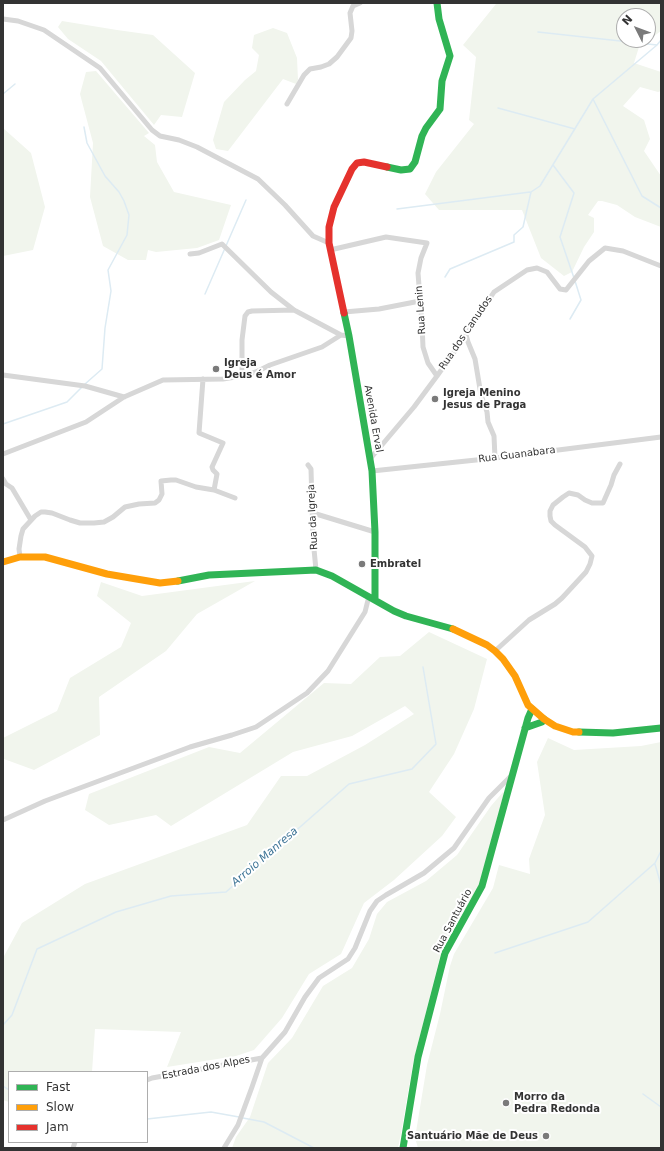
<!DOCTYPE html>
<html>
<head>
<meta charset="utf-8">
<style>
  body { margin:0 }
  #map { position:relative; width:664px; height:1151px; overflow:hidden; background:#fff; font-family:"DejaVu Sans",sans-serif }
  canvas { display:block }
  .frame { position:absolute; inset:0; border:4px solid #333; pointer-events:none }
  .legend { position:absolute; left:8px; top:1071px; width:140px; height:72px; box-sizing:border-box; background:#fff; border:1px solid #adadad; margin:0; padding:5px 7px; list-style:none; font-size:12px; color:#333 }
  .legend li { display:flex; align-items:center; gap:8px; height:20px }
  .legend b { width:20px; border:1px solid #adadad }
  .north { position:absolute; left:616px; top:8px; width:40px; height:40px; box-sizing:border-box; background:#fff; border:1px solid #adadad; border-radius:50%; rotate:312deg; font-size:11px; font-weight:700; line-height:16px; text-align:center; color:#333 }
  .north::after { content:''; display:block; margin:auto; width:14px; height:18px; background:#7a7a7a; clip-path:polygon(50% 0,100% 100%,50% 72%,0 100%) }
</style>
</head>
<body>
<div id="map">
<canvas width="664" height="1151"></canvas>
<div class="frame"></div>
<ul class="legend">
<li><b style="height:5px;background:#30b455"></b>Fast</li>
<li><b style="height:5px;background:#ff9f0a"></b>Slow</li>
<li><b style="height:5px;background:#e5322d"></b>Jam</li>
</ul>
<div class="north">N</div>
</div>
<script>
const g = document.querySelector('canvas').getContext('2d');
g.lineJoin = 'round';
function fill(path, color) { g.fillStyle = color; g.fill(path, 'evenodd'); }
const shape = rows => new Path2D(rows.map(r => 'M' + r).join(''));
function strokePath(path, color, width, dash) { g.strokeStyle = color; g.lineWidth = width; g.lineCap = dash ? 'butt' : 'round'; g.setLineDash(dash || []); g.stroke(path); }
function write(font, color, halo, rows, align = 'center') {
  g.font = font + ' "DejaVu Sans",sans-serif'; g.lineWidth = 4; g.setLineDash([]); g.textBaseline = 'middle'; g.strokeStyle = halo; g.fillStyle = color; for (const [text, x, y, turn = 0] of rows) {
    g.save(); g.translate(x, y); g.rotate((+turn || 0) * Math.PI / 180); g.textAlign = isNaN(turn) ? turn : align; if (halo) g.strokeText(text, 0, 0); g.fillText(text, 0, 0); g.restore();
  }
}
const green = shape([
  [498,3,661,3,661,31,639,47,634,63,661,72,661,91,658,92,640,87,623,106,644,120,650,139,644,151,661,176,661,227,635,217,617,205,602,201,598,201,588,215,594,218,594,232,584,247,572,272,564,276,541,258,522,210,439,210,425,194,436,172,474,124,469,120,476,57,463,45,496,4],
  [624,16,648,16,648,40,624,40],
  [62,21,117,30,153,35,195,73,182,117,161,115,154,125,101,61,68,39,58,27],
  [273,28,287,33,297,58,298,80,296,84,283,79,228,151,216,149,213,140,224,102,245,80,256,71,259,55,252,48,254,35],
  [96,71,149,133,144,136,155,145,157,162,174,192,231,205,219,240,197,248,156,252,148,250,146,260,128,260,103,246,90,197,93,143,80,94,86,72],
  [3,128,31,153,45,207,33,250,3,256],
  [255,581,197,614,166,651,99,697,100,735,34,770,4,759,3,738,57,711,70,678,121,647,131,623,97,596,101,582,142,596],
  [429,632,487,659,474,709,454,754,429,792,456,817,442,836,394,880,364,903,341,954,309,974,282,1018,254,1050,236,1056,167,1067,181,1032,95,1029,92,1072,9,1072,9,1102,3,1100,3,958,22,923,85,884,247,825,281,776,307,776,365,745,414,714,405,706,352,736,293,752,171,826,156,815,109,825,85,810,89,794,209,747,240,753,324,683,351,684,380,657,400,656],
  [548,738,574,750,641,746,661,742,661,1148,418,1148,415,1138,427,1065,440,1014,450,966,454,954,493,888,499,865,530,874,529,859,545,815,537,762],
  [503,792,504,793,479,885,442,949,413,1063,401,1133,398,1148,232,1148,236,1137,250,1117,268,1063,292,1038,323,986,352,968,369,939,377,914,387,902,426,881,457,855,491,806]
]);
const stream = shape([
  [538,32,657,45],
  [3,94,15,84],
  [593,99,642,196,661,208],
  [498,108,575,129],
  [84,127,87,143,105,176,119,192,124,201,129,215,127,235,108,270,111,291,105,328,102,369,85,384],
  [553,165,574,193,560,237,574,278],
  [397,209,530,192],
  [445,277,450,269,514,242,514,235,523,227,531,192,540,186,593,99,657,45,661,40],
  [205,294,246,200],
  [570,319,581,300,575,281],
  [3,424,67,402,82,387],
  [655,864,661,885],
  [495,953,588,922,655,863,661,851],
  [3,1025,12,1015,37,949,116,912,171,896,226,892,349,784,412,769,436,744,423,667],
  [3,1086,9,1090],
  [643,1094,661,1107],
  [243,1118,264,1122,314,1148],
  [147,1119,211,1112,239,1117]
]);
const street = shape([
  [3,19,18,21,44,30,100,68,152,130,160,136,179,140,197,147,258,179,285,205,313,236,329,243],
  [287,104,304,75,310,69,321,67,329,64,337,57,351,38,352,31,350,13,353,6,360,3],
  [330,250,386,237,427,243,421,258,418,273,422,324,423,347,428,363,437,376],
  [190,254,199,253,222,244,271,292,294,310,341,335],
  [344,312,379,309,420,301],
  [466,335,468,342,475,359,481,395,487,412,488,422,494,436,495,458],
  [3,375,85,386,124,397],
  [242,376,242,340,245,316,248,312,252,311,294,310],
  [203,379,199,433,223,443,212,467,213,470,217,474,214,490],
  [3,454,86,422,124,397,163,380,223,379,242,376,256,372,270,365,322,347,341,335,349,336],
  [370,459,414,407,437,376,466,335,494,292,527,270,537,268,547,272,560,289,566,290,589,261,605,248,623,251,661,266],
  [308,465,311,469,313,539,316,570],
  [372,471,495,458,661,437],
  [3,479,6,484,12,488,31,520],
  [313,513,375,532],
  [20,557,19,549,21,536,23,529,35,516,41,512,45,512,52,513,70,520,80,523,94,523,104,522,113,517,125,507,139,504,155,503,159,500,162,494,161,481,171,480,176,480,196,487,214,490,235,498],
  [495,651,529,620,555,604,562,598,586,572,590,564,592,556,585,547,555,525,551,521,550,516,550,511,553,505,563,497,569,493,578,495,585,500,592,503,603,503,611,485,614,475,620,464],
  [3,820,45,801,190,747,232,735,256,727,307,693,328,671,365,612,369,596],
  [147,1080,152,1078,262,1058,285,1032,305,997,319,978,348,959,355,948,370,911,377,901,386,895,424,873,454,848,489,798,512,775],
  [73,1148,75,1142],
  [224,1148,238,1125,252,1087,262,1058]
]);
const fast = shape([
  [387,167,401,170,410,169,415,162,422,136,426,128,440,109,442,81,450,56,439,19,437,3],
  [344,313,349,336,372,471,375,532,375,600],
  [178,581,209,575,316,570,332,576,394,611,406,616,453,629],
  [525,728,542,722,544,719],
  [579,732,613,733,661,728],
  [403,1148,418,1057,445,953,482,886,528,718,532,709]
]);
const slow = shape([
  [3,562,20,557,45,557,107,574,160,583,178,581],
  [453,629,487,645,495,651,503,659,515,676,528,705,544,719,555,726,573,732,579,732]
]);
const jam = shape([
  [344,313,329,243,329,227,334,207,352,169,357,163,364,162,387,167]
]);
const markers = [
  [216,369,4,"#7a7a7a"],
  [435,399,4,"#7a7a7a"],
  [362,564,4,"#7a7a7a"],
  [506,1103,4,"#7a7a7a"],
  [546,1136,4,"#7a7a7a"]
];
const streetNames = [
  ["Rua Lenin",421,310,-94],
  ["Rua dos Canudos",466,333,-56],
  ["Avenida Erval",373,419,80],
  ["Rua Guanabara",517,455,-7],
  ["Rua da Igreja",313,517,-93],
  ["Rua Santuário",453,921,-62],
  ["Estrada dos Alpes",206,1068,-11]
];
const poiNames = [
  ["Igreja",224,363],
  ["Deus é Amor",224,375],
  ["Igreja Menino",443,393],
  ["Jesus de Praga",443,405],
  ["Embratel",370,564],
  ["Morro da",514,1097],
  ["Pedra Redonda",514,1109],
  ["Santuário Mãe de Deus",538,1136,"right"]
];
const waterNames = [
  ["Arroio Manresa",265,857,-41]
];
fill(green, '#f1f5ed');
strokePath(stream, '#ddebf3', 1.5);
strokePath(street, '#d7d7d7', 5);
strokePath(fast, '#30b455', 7);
strokePath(slow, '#ff9f0a', 7);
strokePath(jam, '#e5322d', 7);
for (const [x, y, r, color] of markers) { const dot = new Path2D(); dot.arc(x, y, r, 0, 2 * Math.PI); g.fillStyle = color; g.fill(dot); strokePath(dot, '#fff', 1.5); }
write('10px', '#333', '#fff', streetNames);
write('bold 10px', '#333', '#fff', poiNames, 'left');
write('italic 11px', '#3f7597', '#fff', waterNames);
</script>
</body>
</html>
